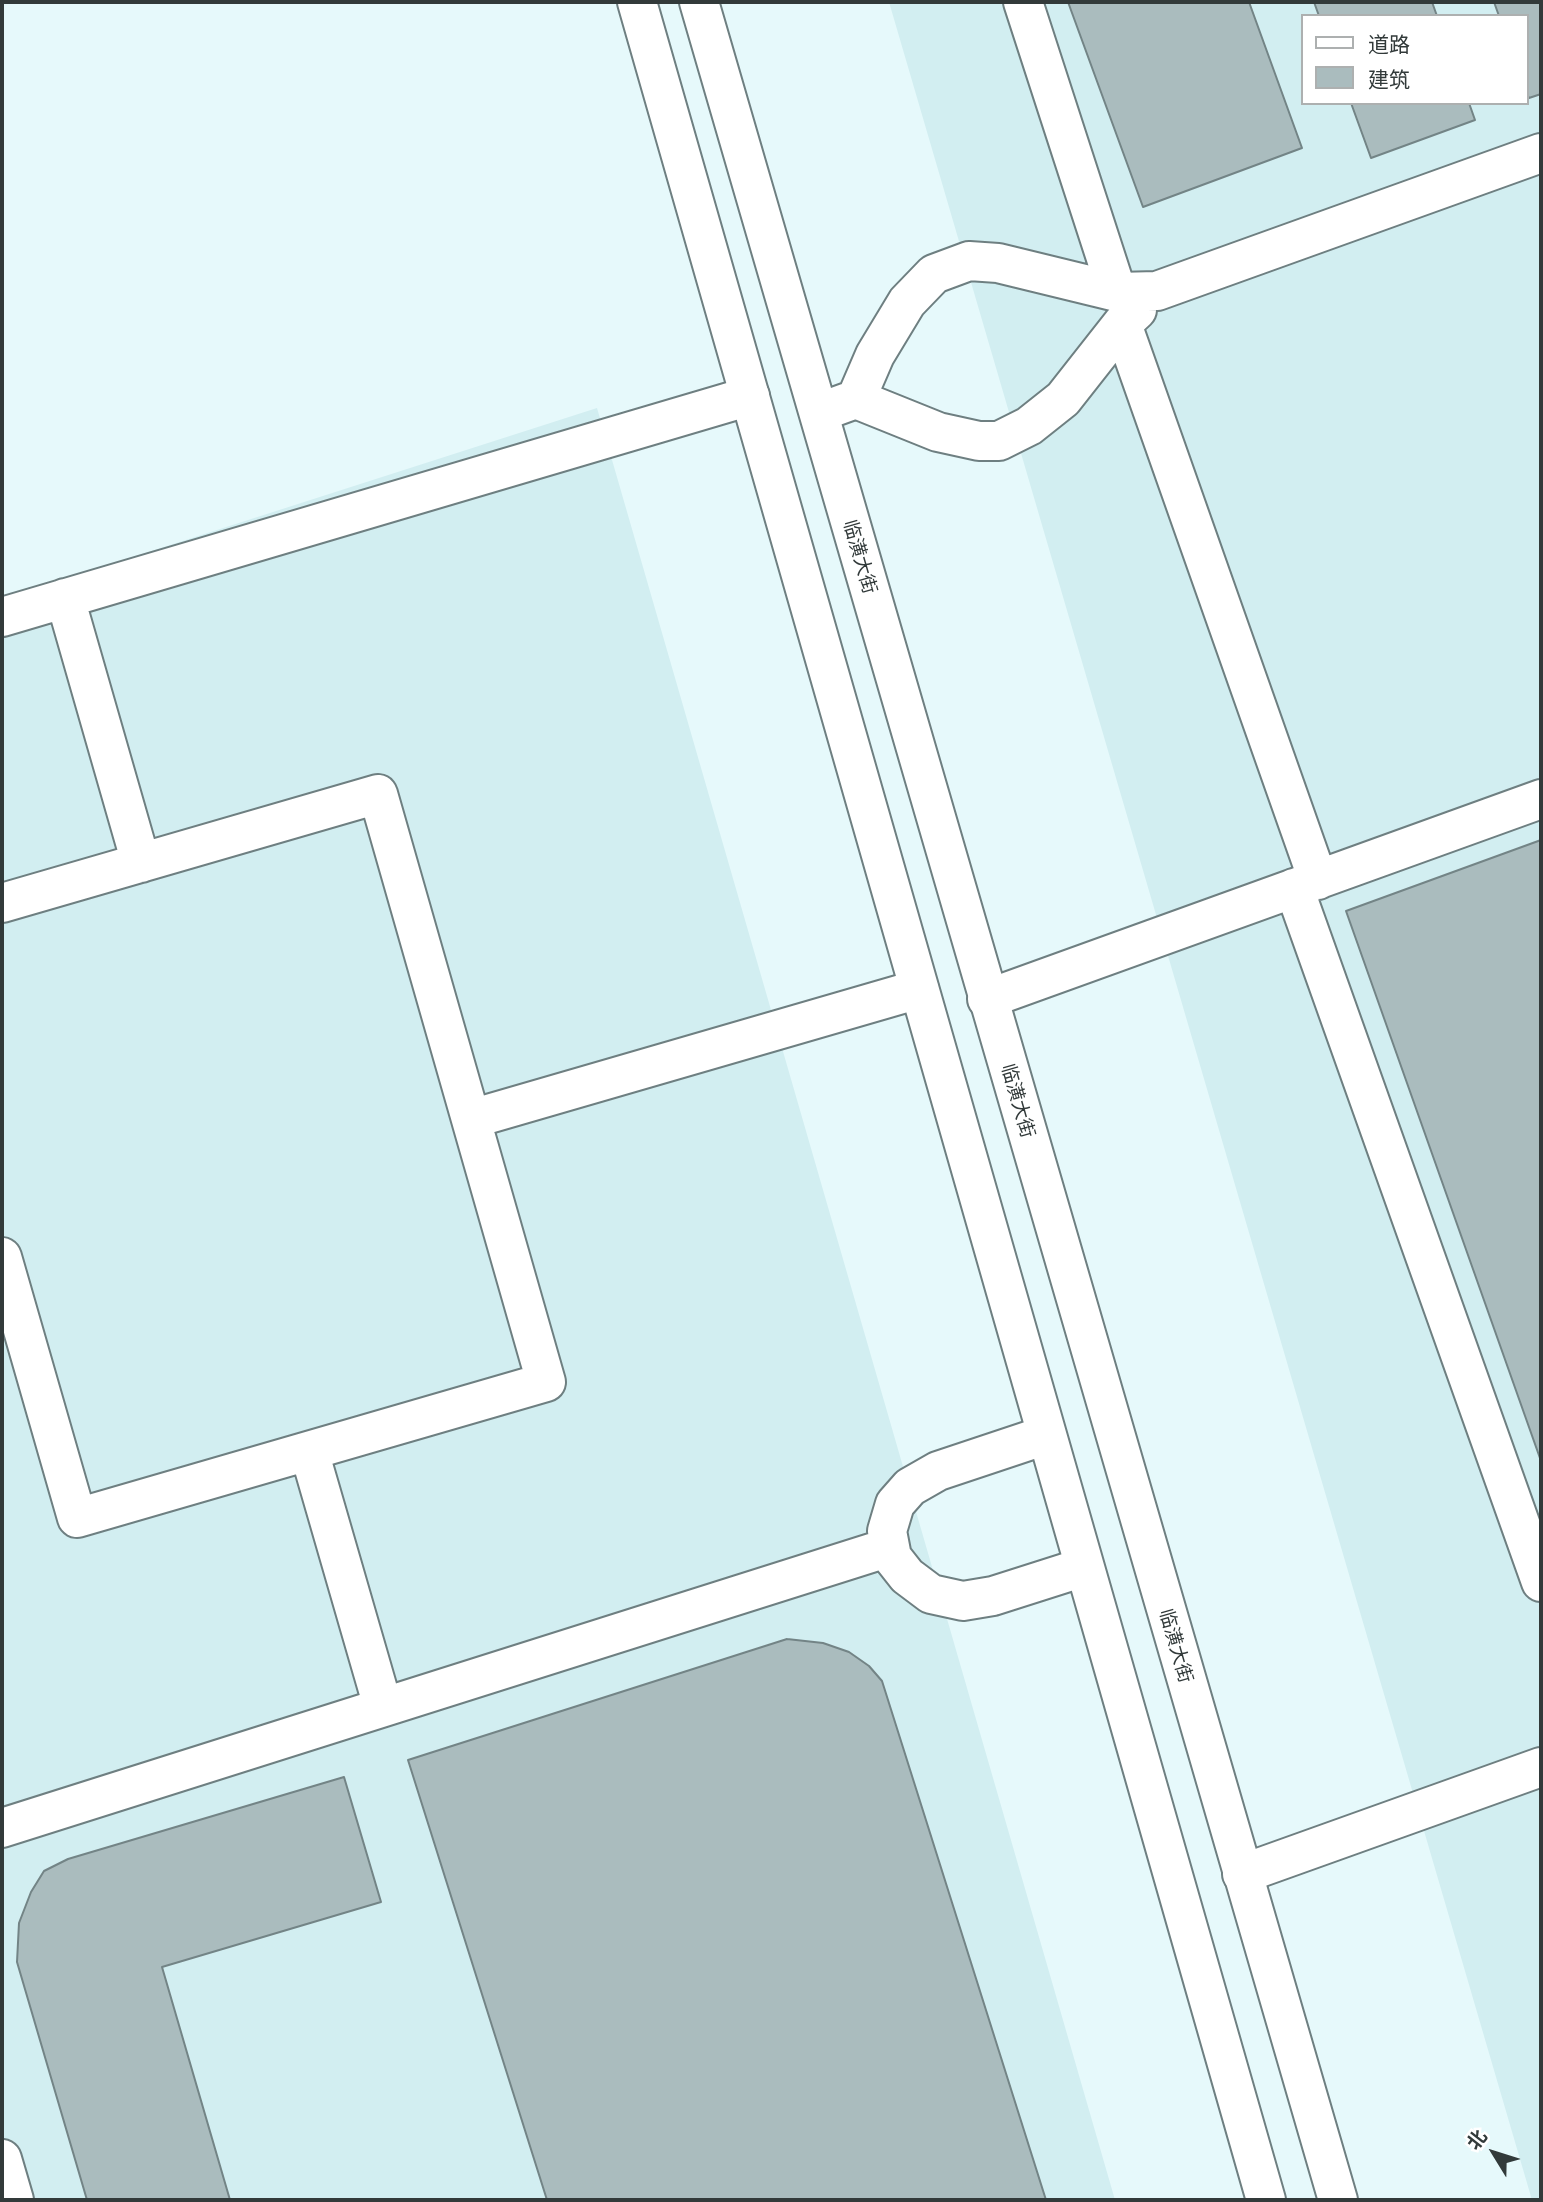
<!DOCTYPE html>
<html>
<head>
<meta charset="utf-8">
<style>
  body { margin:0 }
  #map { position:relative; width:1543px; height:2202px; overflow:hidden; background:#e6f9fb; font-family:Helvetica,"Noto Sans SC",sans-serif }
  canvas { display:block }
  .frame { position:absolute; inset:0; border:4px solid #323a3a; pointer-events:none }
  .legend { position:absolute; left:1301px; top:14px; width:228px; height:91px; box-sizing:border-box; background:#fff; border:2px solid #adb0b0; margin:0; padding:9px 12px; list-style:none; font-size:21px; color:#323a3a }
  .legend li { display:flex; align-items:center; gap:14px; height:35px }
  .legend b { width:35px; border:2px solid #adb0b0 }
  .north { position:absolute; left:1459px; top:2118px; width:70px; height:70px; -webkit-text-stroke:5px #fff; paint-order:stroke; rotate:308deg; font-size:19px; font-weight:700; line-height:28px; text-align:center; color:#323a3a }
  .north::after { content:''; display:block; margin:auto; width:24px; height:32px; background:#323a3a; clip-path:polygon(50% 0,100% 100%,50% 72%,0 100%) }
</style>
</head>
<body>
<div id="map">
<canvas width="1543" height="2202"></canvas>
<div class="frame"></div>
<ul class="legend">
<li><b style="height:9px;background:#fff"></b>道路</li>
<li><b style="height:19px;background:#aabcbe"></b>建筑</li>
</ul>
<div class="north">北</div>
</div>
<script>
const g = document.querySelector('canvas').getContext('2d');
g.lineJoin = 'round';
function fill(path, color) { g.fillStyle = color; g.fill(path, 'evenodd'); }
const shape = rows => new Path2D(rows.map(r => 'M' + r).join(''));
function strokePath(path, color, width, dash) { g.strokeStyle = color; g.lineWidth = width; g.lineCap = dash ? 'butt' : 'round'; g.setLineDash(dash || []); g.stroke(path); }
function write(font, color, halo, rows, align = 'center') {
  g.font = font + ' Helvetica,"Noto Sans SC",sans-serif'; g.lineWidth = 5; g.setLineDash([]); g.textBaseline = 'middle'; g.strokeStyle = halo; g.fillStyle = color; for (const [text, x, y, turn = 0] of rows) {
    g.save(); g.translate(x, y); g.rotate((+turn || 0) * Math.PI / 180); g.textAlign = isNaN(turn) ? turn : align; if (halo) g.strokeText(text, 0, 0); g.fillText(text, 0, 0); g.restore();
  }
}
const built = shape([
  [889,2,1541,2,1541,2200,1532,2200],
  [1303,16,1527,16,1527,103,1303,103],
  [597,408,1115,2200,2,2200,2,599]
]);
const building = shape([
  [1068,2,1249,2,1302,148,1143,207,1068,2],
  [1314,2,1432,2,1437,16,1319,16,1314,2],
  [1494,2,1541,2,1541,94,1529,98,1527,94,1527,16,1499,16,1494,2],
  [1351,103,1469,103,1475,120,1371,158,1351,103],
  [1541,840,1541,1461,1346,911,1541,840],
  [787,1639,823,1643,849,1652,869,1666,882,1681,1046,2200,547,2200,408,1760,787,1639],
  [344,1777,381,1902,162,1967,230,2200,87,2200,17,1962,19,1923,31,1892,44,1871,68,1859,344,1777]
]);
const minor = shape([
  [1023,2,1117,292],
  [1122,324,1318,880],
  [856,399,875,355,907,302,934,274,969,261,998,263,1117,292,1157,291,1541,153],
  [834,407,856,399,938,432,979,441,999,441,1029,426,1063,399,1122,324,1137,310],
  [65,598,141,863],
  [2,617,750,396],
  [1294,888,1541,1582],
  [2,903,378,794,546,1382,77,1518,2,1257],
  [987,999,1541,799],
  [471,1119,919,989],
  [1046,1435,938,1471,910,1487,895,1504,887,1531,892,1557,907,1576,931,1594,963,1601,993,1596,1084,1567],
  [309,1451,383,1707],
  [2,1828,890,1547],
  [1242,1874,1541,1767],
  [2,2159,14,2200]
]);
const major = shape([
  [637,2,1266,2200],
  [699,2,1338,2200]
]);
const streetNames = [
  ["临潢大街",859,557,74],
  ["临潢大街",1017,1101,74],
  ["临潢大街",1175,1646,74]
];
fill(built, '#d2eef1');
fill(building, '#aabcbe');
strokePath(building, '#738486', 2);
strokePath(minor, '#6e7f81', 42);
strokePath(major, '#6e7f81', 42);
strokePath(minor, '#fff', 38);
strokePath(major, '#fff', 38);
write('19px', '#323a3a', '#fff', streetNames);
</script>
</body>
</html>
